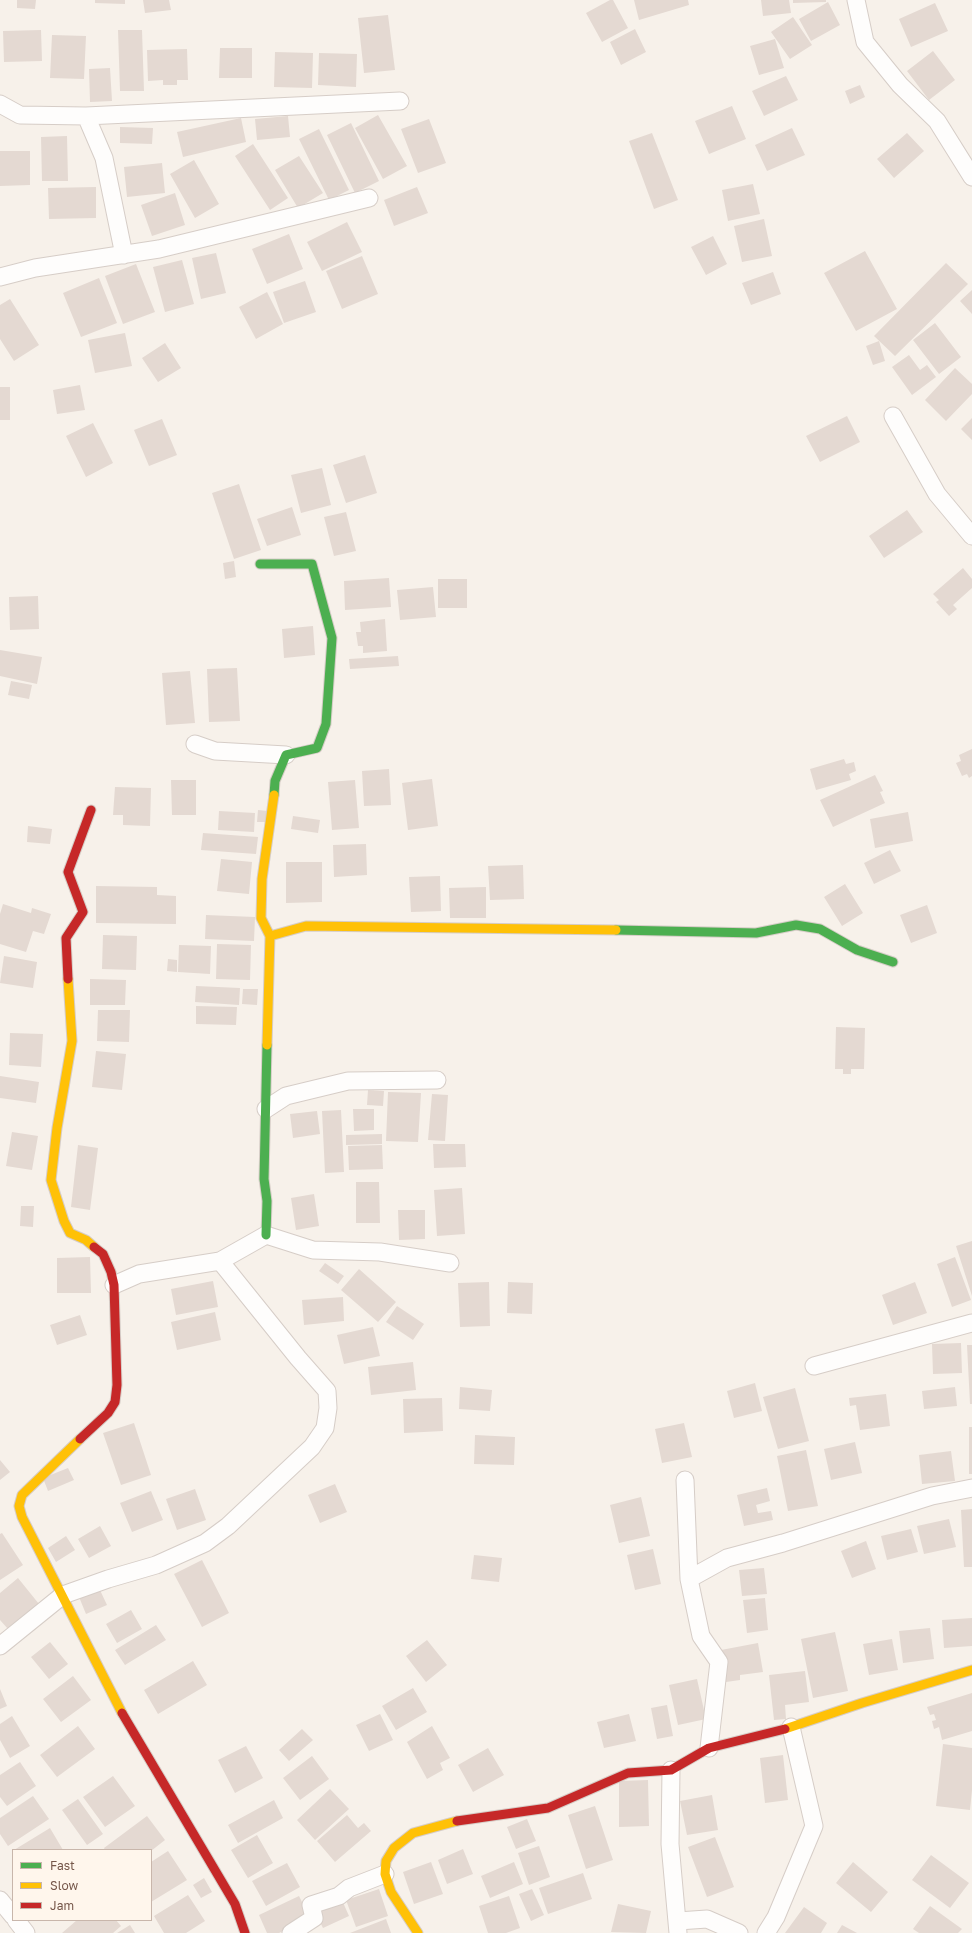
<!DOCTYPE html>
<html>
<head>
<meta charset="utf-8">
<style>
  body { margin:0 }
  #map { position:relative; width:972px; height:1933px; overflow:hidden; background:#f7f1ea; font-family:"Golos Text",sans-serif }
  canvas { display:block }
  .legend { position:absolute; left:12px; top:1849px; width:140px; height:72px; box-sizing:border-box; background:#fff6ec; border:1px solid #c8b6ab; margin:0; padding:5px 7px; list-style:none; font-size:12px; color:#76574a }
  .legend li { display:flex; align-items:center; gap:8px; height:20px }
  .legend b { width:20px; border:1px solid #c8b6ab }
</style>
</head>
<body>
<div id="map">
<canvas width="972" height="1933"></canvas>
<ul class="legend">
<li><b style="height:5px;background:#4caf50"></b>Fast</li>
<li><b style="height:5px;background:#ffc107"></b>Slow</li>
<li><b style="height:5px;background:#c62828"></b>Jam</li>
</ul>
</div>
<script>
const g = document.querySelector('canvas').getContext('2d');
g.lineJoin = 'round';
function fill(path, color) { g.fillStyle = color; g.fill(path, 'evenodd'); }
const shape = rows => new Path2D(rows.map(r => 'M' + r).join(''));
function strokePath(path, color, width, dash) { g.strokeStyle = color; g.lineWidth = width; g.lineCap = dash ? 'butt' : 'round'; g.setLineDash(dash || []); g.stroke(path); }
const building = shape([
  [17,0,36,0,35,9,17,8],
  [95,0,125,0,125,4,95,3],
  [143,0,169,0,171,10,145,13],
  [610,0,613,0,628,28,602,42,586,13],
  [634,0,688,0,689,5,639,20],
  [761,0,789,0,791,13,763,16],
  [793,0,826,0,826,2,793,3],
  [828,2,840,25,811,41,799,19],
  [935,3,948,31,911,47,899,19],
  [388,15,395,70,364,73,358,18],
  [793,17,812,45,790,59,771,32],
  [635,29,646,52,621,65,610,42],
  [41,30,42,61,4,62,3,31],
  [118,30,142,30,144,91,120,91],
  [52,35,86,36,84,79,50,78],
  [775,39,784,68,759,75,750,46],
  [220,48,252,48,252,78,219,78],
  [187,49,188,80,177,80,177,85,163,85,163,80,148,81,147,50],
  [933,51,955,80,929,100,907,71],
  [275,52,313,53,312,88,274,87],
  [319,53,357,54,356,87,318,85],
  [110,68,112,101,90,102,89,69],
  [786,76,798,100,764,116,752,91],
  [860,85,865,97,850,104,845,91],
  [732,106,746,139,709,154,695,121],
  [378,115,407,166,383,179,355,128],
  [288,116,290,137,257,140,255,119],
  [241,118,246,142,183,157,177,132],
  [429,119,446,163,418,173,401,129],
  [351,123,379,181,355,193,327,135],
  [120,127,153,128,152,144,120,143],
  [792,128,805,155,767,171,755,145],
  [319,129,349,190,329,200,299,139],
  [652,133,678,200,654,209,629,141],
  [907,133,924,151,894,178,877,159],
  [67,136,68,181,42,181,41,137],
  [253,144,288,198,270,210,235,156],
  [0,151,30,151,30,185,0,186],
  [299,156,323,193,298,208,275,170],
  [194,160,219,204,195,218,170,174],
  [162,163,165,193,127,197,124,167],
  [753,184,760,214,728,221,722,190],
  [96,187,96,218,49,219,48,188],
  [417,187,428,213,394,226,384,200],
  [175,193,185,225,152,236,141,205],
  [764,219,772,256,742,262,734,226],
  [347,222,362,252,322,271,307,242],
  [289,234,303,269,267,284,252,249],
  [713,236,727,264,706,275,691,247],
  [865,251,897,309,856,331,824,273],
  [216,253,226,293,201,299,192,258],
  [362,256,378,294,342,309,326,271],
  [182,260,194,304,165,312,153,267],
  [946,263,968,284,895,356,874,336],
  [136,264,155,312,123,324,105,276],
  [773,272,781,294,751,305,742,283],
  [99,278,117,323,81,337,63,293],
  [305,281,316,312,284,323,273,292],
  [972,290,972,314,960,301],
  [267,292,283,324,256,339,239,307],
  [10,299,39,345,14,361,0,339,0,305],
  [935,323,961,357,939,374,913,340],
  [125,333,132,366,95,373,88,340],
  [879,341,885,361,873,365,866,346],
  [165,343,181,368,158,382,142,358],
  [909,355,920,370,927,365,936,377,912,395,892,367],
  [955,368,972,384,972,394,946,421,925,400],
  [80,385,85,410,57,414,53,390],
  [0,387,10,387,10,420,0,420],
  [847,416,860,442,820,462,806,436],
  [972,418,972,440,961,429],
  [162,419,177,455,149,466,134,430],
  [93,423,113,463,86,477,66,436],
  [365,455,377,493,346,503,333,465],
  [322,468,331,505,301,513,291,475],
  [239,484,261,550,234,559,212,493],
  [292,507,301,535,267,546,257,519],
  [907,510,923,532,884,558,869,536],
  [346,512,356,551,334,556,324,517],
  [234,561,236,577,225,579,223,563],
  [963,568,972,579,972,588,953,605,957,609,949,616,936,602,939,600,933,594],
  [389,578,391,607,345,610,344,581],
  [438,579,467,579,467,608,438,608],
  [433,587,436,617,400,620,397,590],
  [38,596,39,629,10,630,9,597],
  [385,619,387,651,363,653,363,646,358,646,356,632,361,632,360,622],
  [313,626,315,655,284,658,282,629],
  [0,650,42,657,37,684,0,676],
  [398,656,399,666,350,669,349,659],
  [237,668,240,721,209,722,207,669],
  [190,671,195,723,166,725,162,673],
  [11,681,32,685,29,699,8,695],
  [972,749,972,776,969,778,967,774,962,776,956,763,961,761,959,755],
  [844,759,846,764,854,762,856,771,849,774,851,780,816,790,810,769],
  [389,769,391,805,364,806,362,771],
  [875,775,883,791,880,792,885,803,833,827,820,800],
  [432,779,438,826,408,830,402,783],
  [171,780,196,780,196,815,172,815],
  [355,780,359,828,332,830,328,782],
  [115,787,151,788,150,826,123,825,123,815,113,815],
  [258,810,268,811,267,822,257,822],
  [219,811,255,813,254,832,218,830],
  [908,812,913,841,875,848,870,819],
  [293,816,320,820,318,833,291,829],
  [28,826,52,829,50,844,27,842],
  [203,833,258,837,256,854,201,850],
  [366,844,367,875,334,877,333,845],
  [890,850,901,871,874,884,864,863],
  [221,859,252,862,249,894,217,891],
  [286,862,322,862,322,902,286,903],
  [523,865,524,899,490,900,488,866],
  [440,876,441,911,411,912,409,877],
  [845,884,863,913,842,926,824,897],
  [96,886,157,887,157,895,176,896,176,924,96,923],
  [486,887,486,918,450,918,449,888],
  [3,904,31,913,32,908,51,914,44,934,33,931,26,952,0,944,0,914],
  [927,905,937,933,911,943,900,915],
  [206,915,255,917,254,941,205,939],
  [103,935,137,936,136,970,102,969],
  [217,944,251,945,250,980,216,979],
  [179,945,211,946,210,974,178,972],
  [4,956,37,962,33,988,0,983],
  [168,959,177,960,177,972,167,971],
  [90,979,126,980,125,1005,90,1005],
  [196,986,240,988,239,1005,195,1002],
  [243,989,258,989,257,1005,242,1004],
  [196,1006,237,1007,236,1025,196,1024],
  [98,1010,130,1010,129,1042,97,1041],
  [836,1027,865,1028,864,1069,851,1069,851,1074,843,1074,843,1069,835,1069],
  [10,1033,43,1034,41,1067,9,1065],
  [96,1051,126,1054,122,1090,92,1087],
  [0,1076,39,1082,36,1103,0,1098],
  [368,1090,384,1091,383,1106,367,1105],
  [388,1092,421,1093,418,1142,386,1141],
  [432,1094,448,1095,445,1141,428,1140],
  [353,1109,374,1109,374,1130,354,1131],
  [341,1110,344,1172,325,1173,322,1111],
  [317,1111,320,1134,293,1138,290,1114],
  [12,1132,38,1136,32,1170,6,1166],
  [382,1134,382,1144,346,1145,346,1135],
  [433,1144,465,1144,466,1167,434,1168],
  [78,1145,98,1148,90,1210,71,1207],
  [382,1145,383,1169,349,1170,348,1146],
  [356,1182,379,1182,380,1223,356,1223],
  [462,1188,465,1234,437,1236,434,1190],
  [314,1194,319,1226,296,1230,291,1198],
  [21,1206,34,1206,33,1227,20,1226],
  [398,1210,425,1210,425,1239,399,1240],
  [972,1241,972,1296,956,1246],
  [90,1257,91,1293,57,1293,57,1258],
  [955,1257,971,1300,952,1307,937,1264],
  [325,1263,344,1276,338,1284,319,1271],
  [359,1269,396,1302,378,1322,341,1290],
  [213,1281,218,1307,176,1315,171,1289],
  [489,1282,490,1326,460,1327,458,1283],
  [508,1282,533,1283,532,1314,507,1313],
  [915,1282,927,1313,893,1325,882,1295],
  [343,1297,344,1321,304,1325,302,1300],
  [397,1306,424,1324,413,1340,386,1322],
  [215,1312,221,1340,177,1350,171,1322],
  [80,1315,87,1335,57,1345,50,1325],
  [373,1327,380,1356,344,1364,337,1335],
  [961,1343,962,1373,933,1374,932,1344],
  [967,1345,972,1345,972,1404,970,1404],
  [413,1362,416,1390,371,1395,368,1367],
  [755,1383,762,1411,734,1418,727,1391],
  [460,1387,492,1390,490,1411,459,1409],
  [955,1387,957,1406,924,1409,922,1391],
  [795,1388,809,1441,778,1449,763,1397],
  [886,1394,890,1426,860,1430,856,1405,850,1406,849,1398],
  [442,1398,443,1431,404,1433,403,1399],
  [134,1423,151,1475,121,1485,103,1433],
  [684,1423,692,1457,662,1463,655,1429],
  [969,1427,972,1427,972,1474,969,1474],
  [475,1435,515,1437,514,1465,474,1464],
  [855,1442,862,1473,831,1480,824,1449],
  [806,1450,818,1506,788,1511,777,1456],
  [951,1451,955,1481,922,1484,919,1455],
  [0,1460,10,1472,0,1480],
  [68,1468,74,1480,48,1491,43,1478],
  [335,1484,347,1512,320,1523,308,1495],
  [767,1488,770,1501,756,1505,758,1513,771,1511,773,1520,744,1526,737,1495],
  [195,1489,206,1520,177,1530,166,1499],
  [151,1491,163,1520,132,1532,120,1503],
  [641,1497,650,1536,619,1543,610,1505],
  [972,1509,972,1567,964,1567,961,1510],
  [949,1519,956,1547,924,1554,917,1526],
  [100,1526,111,1546,89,1558,78,1539],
  [911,1529,918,1552,887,1560,881,1536],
  [2,1533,23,1565,0,1580,0,1534],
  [66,1536,75,1550,56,1562,48,1548],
  [866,1541,876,1569,852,1578,841,1551],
  [653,1549,661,1584,635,1590,627,1555],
  [474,1555,502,1558,499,1582,471,1579],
  [202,1560,229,1613,202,1627,174,1574],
  [764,1568,767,1594,742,1596,739,1570],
  [18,1578,39,1604,8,1629,0,1620,0,1593],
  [99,1588,107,1605,86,1614,79,1597],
  [765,1598,768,1630,747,1633,743,1600],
  [131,1610,142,1629,117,1643,106,1624],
  [972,1618,972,1646,944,1648,942,1620],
  [156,1625,166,1640,125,1665,115,1650],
  [930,1628,934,1659,903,1663,899,1631],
  [835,1632,848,1691,813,1698,801,1639],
  [892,1639,898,1670,869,1675,863,1644],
  [427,1640,447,1665,426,1682,406,1656],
  [50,1642,68,1664,49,1679,31,1657],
  [758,1643,763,1672,740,1675,740,1680,726,1682,721,1650],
  [193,1661,207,1685,158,1714,144,1690],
  [805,1671,809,1702,785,1705,786,1719,774,1720,769,1675],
  [73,1676,91,1700,61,1722,43,1699],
  [697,1679,706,1719,678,1725,669,1685],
  [413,1688,427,1712,396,1730,382,1706],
  [0,1689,7,1706,0,1709],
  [972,1693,972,1731,942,1740,939,1727,934,1729,932,1721,936,1720,934,1714,930,1715,927,1707],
  [667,1705,673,1736,657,1739,651,1708],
  [380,1714,393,1740,369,1751,356,1725],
  [629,1714,636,1741,604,1748,597,1722],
  [12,1716,30,1746,10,1758,0,1740,0,1724],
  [78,1726,95,1749,57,1777,40,1755],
  [432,1726,450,1758,440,1763,443,1770,427,1779,407,1742],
  [302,1729,313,1740,289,1761,279,1750],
  [943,1744,972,1748,972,1790,970,1810,936,1806],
  [246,1746,263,1778,235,1793,218,1760],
  [488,1748,504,1775,473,1792,458,1765],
  [783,1755,788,1800,765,1803,760,1758],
  [312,1756,329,1779,300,1800,283,1778],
  [20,1762,36,1786,7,1806,0,1797,0,1775],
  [113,1776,135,1806,105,1827,83,1797],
  [648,1780,649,1826,619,1827,619,1781],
  [330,1789,349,1809,315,1840,297,1820],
  [712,1795,718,1830,687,1835,680,1801],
  [33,1796,49,1819,8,1846,0,1834,0,1818],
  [78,1799,103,1834,87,1845,62,1810],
  [274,1800,283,1818,238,1843,228,1825],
  [595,1806,613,1860,586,1869,568,1815],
  [347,1815,358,1828,364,1823,371,1831,335,1862,317,1841],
  [147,1816,165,1840,151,1851,105,1850,104,1848],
  [527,1819,536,1841,516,1849,507,1827],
  [50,1828,63,1850,14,1850],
  [257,1835,273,1863,248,1878,231,1850],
  [715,1837,734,1887,707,1897,688,1847],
  [539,1846,550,1877,529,1885,518,1853],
  [463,1849,473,1874,447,1884,438,1860],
  [168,1851,187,1880,151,1902,151,1862],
  [931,1855,969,1883,950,1908,912,1880],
  [431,1862,443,1894,414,1904,403,1872],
  [514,1862,523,1884,490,1898,481,1876],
  [853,1862,888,1892,871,1912,836,1883],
  [287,1863,300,1887,266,1906,252,1881],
  [583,1873,592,1899,548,1914,539,1888],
  [204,1878,212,1892,201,1898,193,1885],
  [379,1889,388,1916,356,1927,346,1900],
  [532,1889,544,1915,531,1921,519,1894],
  [188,1895,205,1921,186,1933,164,1933,154,1916],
  [299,1896,310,1918,279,1933,267,1933,259,1915],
  [509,1896,520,1928,506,1933,488,1933,479,1906],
  [341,1898,349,1916,323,1928,314,1910],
  [618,1904,651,1911,646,1933,611,1932],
  [930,1906,962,1929,958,1933,919,1933,913,1929],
  [804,1907,827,1923,821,1933,785,1933],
  [386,1919,391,1933,350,1933],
  [77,1920,116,1920,121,1926,113,1933,62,1933],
  [130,1925,135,1933,117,1933],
  [842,1925,857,1933,837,1933]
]);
const street = shape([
  [856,0,865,42,900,85,937,121,972,177],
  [0,104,20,115,86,116,400,101],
  [86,116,104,158,124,255],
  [0,277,35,268,159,249,369,198],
  [893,416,937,494,972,536],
  [195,744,215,751,286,755],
  [266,1109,286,1096,348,1081,437,1080],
  [114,1285,139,1274,220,1261,266,1235,313,1250,380,1252,450,1263],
  [814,1366,972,1323],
  [685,1480,689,1579,701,1636,719,1662,709,1748],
  [689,1579,727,1558,783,1543,932,1496,972,1488],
  [0,1646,63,1595,108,1579,156,1565,205,1543,228,1526,312,1447,325,1428,328,1408,327,1391,298,1358,220,1261],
  [671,1770,670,1844,678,1933],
  [0,1900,13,1916],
  [16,1920,26,1933],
  [678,1921,707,1919,739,1933],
  [291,1933,314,1918,311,1905,339,1896,349,1888,385,1874],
  [766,1933,776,1917,814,1826,791,1727]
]);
const fast = shape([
  [260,564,312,564,332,638,326,724,317,748,286,755,275,781,274,795],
  [616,930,756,933,796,925,820,929,857,950,893,962],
  [266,1235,267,1201,264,1179,267,1045]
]);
const slow = shape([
  [270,936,306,926,616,930],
  [68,979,72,1041,57,1128,51,1180,64,1221,70,1233,86,1240,94,1247],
  [267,1045,270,936,261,918,262,879,274,795],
  [80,1439,22,1495,19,1506,22,1517,122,1713],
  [785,1729,862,1703,972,1670],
  [418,1933,391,1892,385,1874,386,1861,394,1848,413,1833,457,1821]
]);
const jam = shape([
  [68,979,66,938,83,912,68,872,91,810],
  [80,1439,108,1413,115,1402,117,1385,114,1285,111,1272,103,1254,94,1247],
  [122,1713,235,1904,245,1933],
  [457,1821,548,1808,628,1773,671,1770,709,1748,785,1729]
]);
fill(building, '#e4d9d2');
strokePath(street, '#d6cdc7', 19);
strokePath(fast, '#d6cdc7', 11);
strokePath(slow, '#d6cdc7', 11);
strokePath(jam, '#d6cdc7', 11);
strokePath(street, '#fefdfc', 17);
strokePath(fast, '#4caf50', 9);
strokePath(slow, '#ffc107', 9);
strokePath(jam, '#c62828', 9);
</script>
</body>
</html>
